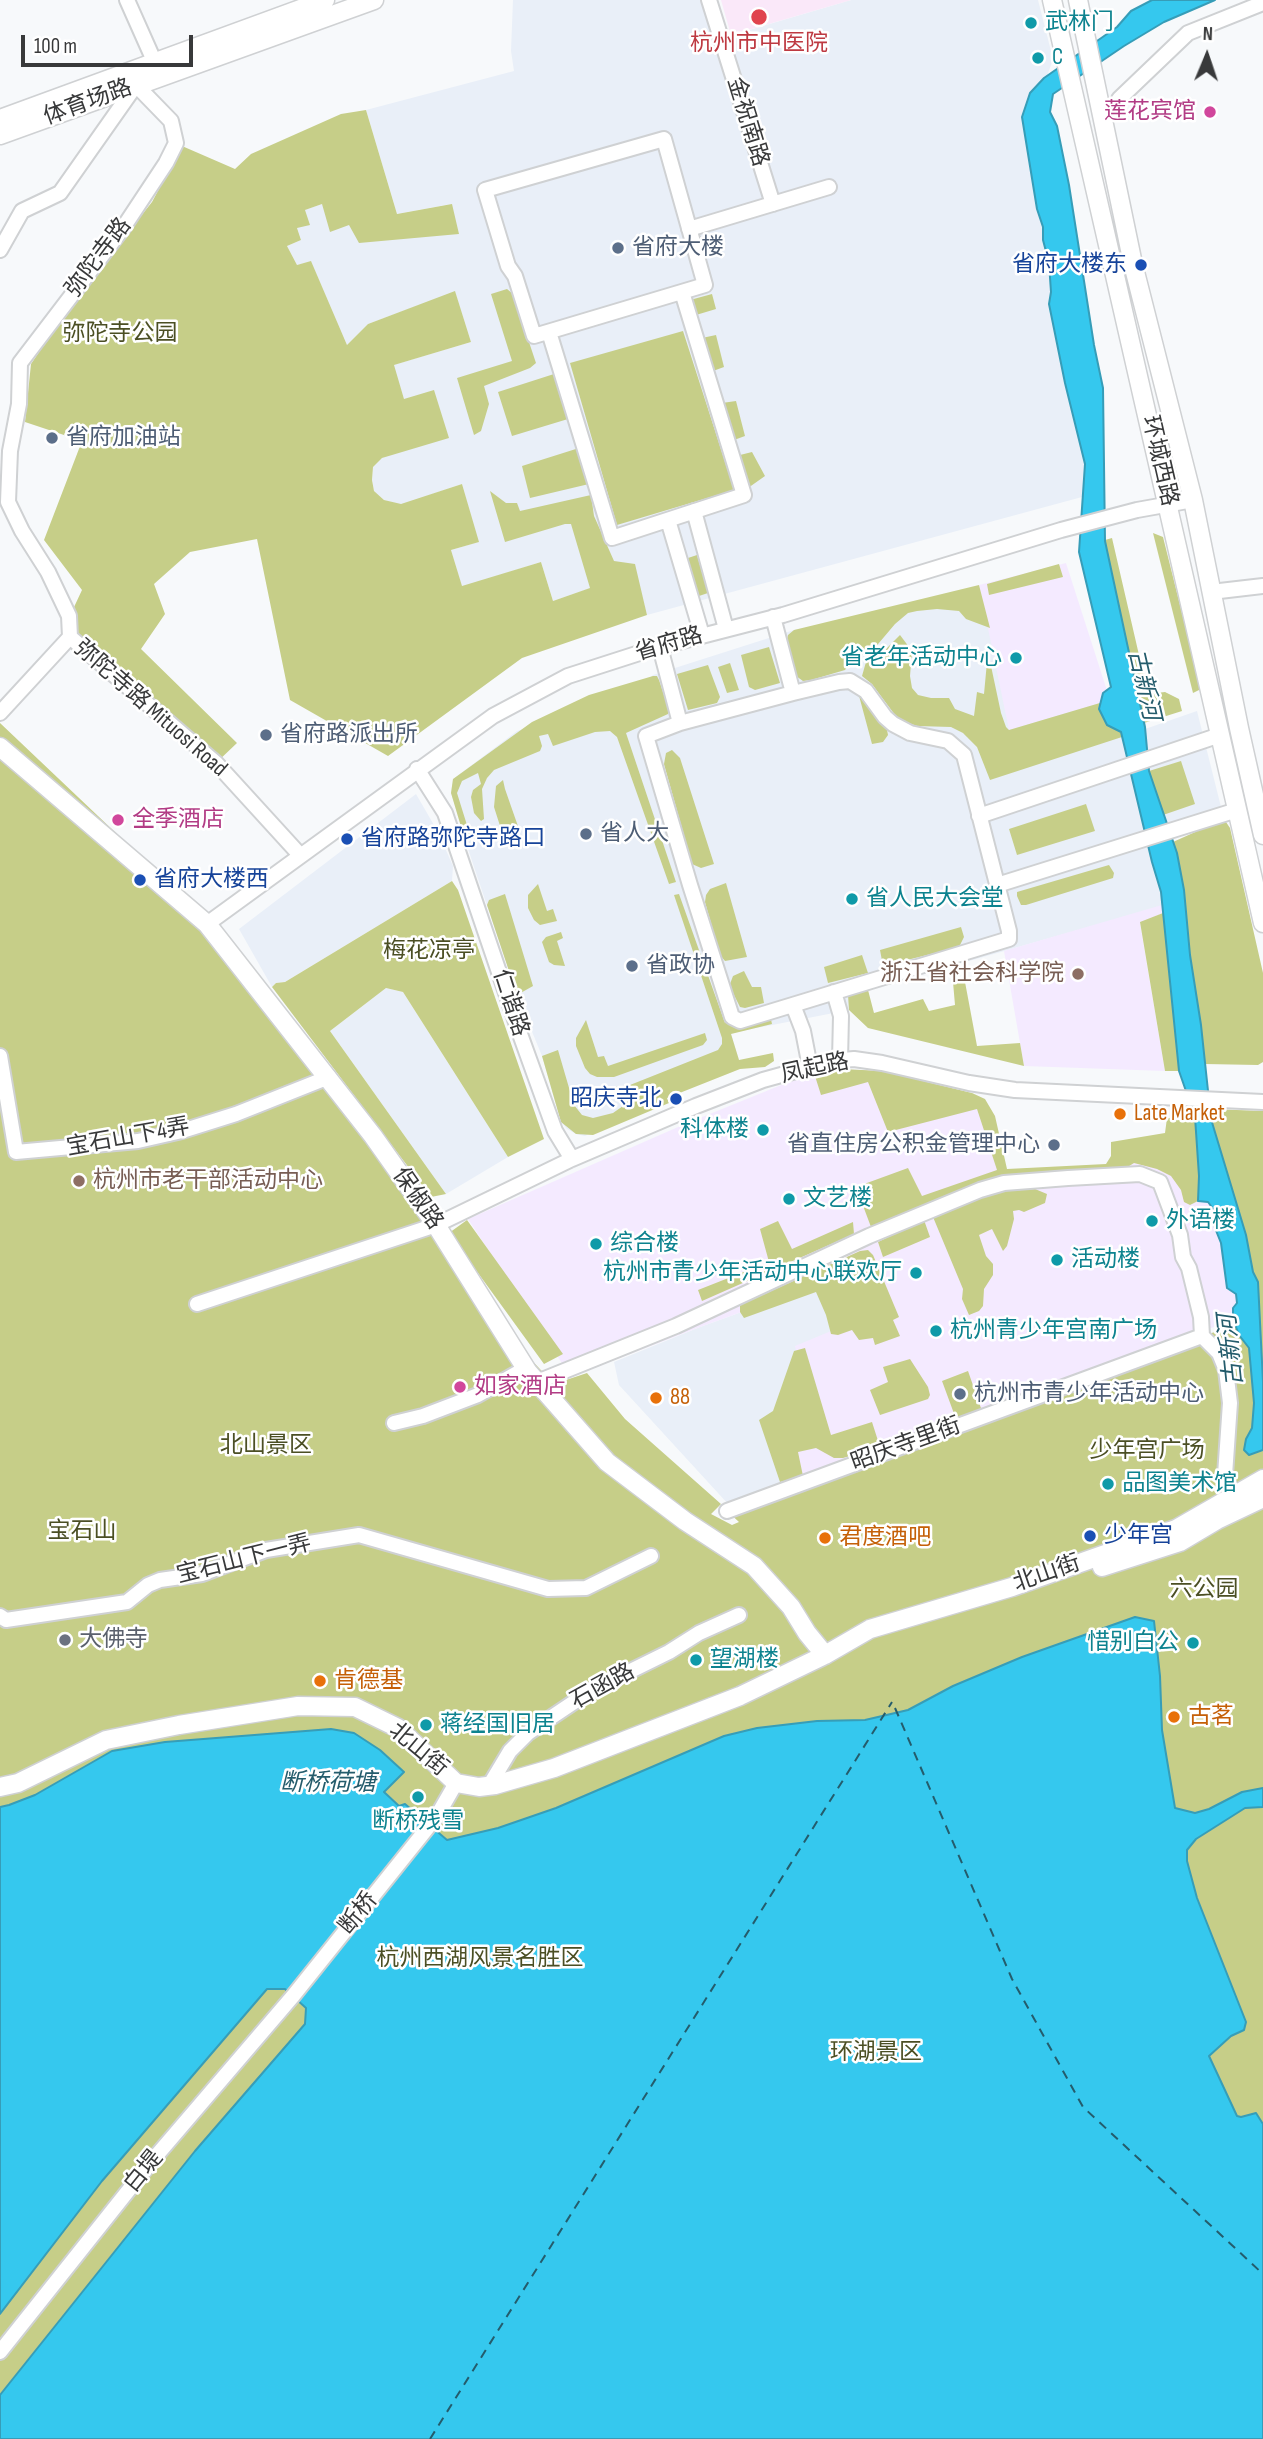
<!DOCTYPE html>
<html>
<head>
<meta charset="utf-8">
<style>
  body { margin:0 }
  #map { position:relative; width:1263px; height:2439px; overflow:hidden; background:#f7f9fb; font-family:"Sofia Sans Condensed",sans-serif }
  canvas { display:block }
  .north { position:absolute; left:1172px; top:21px; width:70px; height:70px; -webkit-text-stroke:5px #fff; paint-order:stroke; rotate:2deg; font-size:19px; font-weight:700; line-height:28px; text-align:center; color:#38393a }
  .north::after { content:''; display:block; margin:auto; width:24px; height:32px; background:#38393a; clip-path:polygon(50% 0,100% 100%,50% 72%,0 100%) }
  .scale { position:absolute; left:21px; top:35px; width:172px; height:32px; box-sizing:border-box; border:4px solid #38393a; border-top:0; padding-left:9px; font-size:21px; line-height:24px; white-space:nowrap; color:#38393a; -webkit-text-stroke:5px #fff; paint-order:stroke }
</style>
</head>
<body>
<div id="map">
<canvas width="1263" height="2439"></canvas>
<div class="north">N</div>
<div class="scale">100 m</div>
</div>
<script>
const g = document.querySelector('canvas').getContext('2d');
g.lineJoin = 'round';
function fill(path, color) { g.fillStyle = color; g.fill(path, 'evenodd'); }
const shape = rows => new Path2D(rows.map(r => 'M' + r).join(''));
function strokePath(path, color, width, dash) { g.strokeStyle = color; g.lineWidth = width; g.lineCap = dash ? 'butt' : 'round'; g.setLineDash(dash || []); g.stroke(path); }
function write(font, color, halo, rows, align = 'center') {
  g.font = font + ' "Sofia Sans Condensed","Noto Sans SC",sans-serif'; g.lineWidth = 5; g.setLineDash([]); g.textBaseline = 'middle'; g.strokeStyle = halo; g.fillStyle = color; for (const [text, x, y, turn = 0] of rows) {
    g.save(); g.translate(x, y); g.rotate((+turn || 0) * Math.PI / 180); g.textAlign = isNaN(turn) ? turn : align; if (halo) g.strokeText(text, 0, 0); g.fillText(text, 0, 0); g.restore();
  }
}
const built = shape([
  [513,0,701,0,715,40,851,0,1038,0,1053,59,1043,88,1091,465,1082,497,647,615,634,565,615,580,553,601,541,562,462,587,451,550,478,542,462,484,401,505,384,500,374,491,372,480,373,467,382,458,397,452,404,399,393,365,471,342,455,292,368,324,347,345,311,262,297,265,287,246,301,240,297,228,304,210,322,204,349,225,452,204,397,214,366,110,514,71,511,51],
  [972,595,1110,700,1122,737,1197,711,1224,819,1154,845,1170,904,849,995,849,1010,731,1033,739,1060,585,1136,576,1134,567,1129,561,1122,542,1056,517,995,465,840,451,793,453,779,517,731,630,695,653,675,794,630],
  [416,794,438,832,453,866,452,881,285,982,276,983,272,987,239,929],
  [386,988,403,992,508,1157,446,1194,330,1031],
  [819,1284,836,1329,797,1356,787,1484,729,1505,619,1385,614,1362,700,1327]
]);
const education = shape([
  [1066,563,1110,700,1009,730,979,585],
  [1162,905,1163,913,1140,923,1165,1071,1024,1066,1004,951],
  [842,1069,882,1071,982,1101,1006,1173,1115,1164,1142,1159,1206,1169,1244,1316,787,1484,770,1426,797,1356,795,1346,836,1329,819,1284,700,1327,571,1377,468,1219,685,1124,801,1077]
]);
const medical = shape([
  [721,0,851,0,731,35]
]);
const green = shape([
  [366,110,397,214,452,204,459,234,359,243,349,225,330,232,322,204,305,210,310,225,297,228,301,240,287,246,297,265,311,261,347,345,368,324,455,291,471,342,394,365,404,399,434,390,449,438,382,458,373,467,372,480,374,491,384,500,401,504,462,484,479,542,451,550,462,586,541,562,553,601,590,588,571,524,565,524,505,542,490,491,506,503,517,503,520,511,591,495,594,516,614,561,635,564,647,615,522,658,388,756,290,700,257,539,190,552,154,584,165,614,141,649,237,743,216,763,70,637,53,652,82,590,44,540,82,441,25,422,31,364,69,307,152,202,182,146,235,169,251,154,341,114],
  [507,289,513,294,536,363,530,368,484,386,489,404,481,431,474,435,457,378,512,361,491,294],
  [712,294,716,309,696,315,690,300],
  [683,331,734,490,617,525,570,363],
  [716,335,724,367,713,371,702,338],
  [554,374,568,419,512,436,498,392],
  [736,401,745,436,734,440,722,403],
  [579,448,589,484,530,498,522,466],
  [752,452,765,476,748,488,740,455],
  [1153,533,1163,537,1201,689,1193,693],
  [1112,538,1148,694,1165,692,1179,699,1182,711,1144,723,1105,540],
  [697,555,708,593,699,596,688,558],
  [1059,564,1063,577,989,595,987,584],
  [979,585,990,628,966,619,959,611,937,609,917,611,908,613,895,624,873,650,854,658,845,670,811,680,803,681,796,676,786,644,788,635,794,630],
  [900,635,912,651,910,676,912,688,918,695,931,698,949,698,955,709,974,716,977,692,984,694,987,662,991,666,1001,713,1006,727,1009,730,1110,700,1113,703,1122,737,990,780,977,747,963,733,951,727,917,726,898,719,872,684,862,676,866,662,881,654],
  [769,647,780,683,755,690,749,687,741,655],
  [730,663,739,690,727,693,718,667],
  [708,665,720,697,717,703,688,710,677,674],
  [653,676,657,676,659,680,668,707,668,714,626,733,676,882,669,884,617,737,610,731,595,732,553,746,548,734,539,736,542,746,540,751,494,770,487,778,482,789,484,819,481,821,474,813,471,797,473,790,481,784,478,773,462,781,457,793,471,838,465,840,451,793,453,779,532,722,589,695],
  [858,692,865,698,874,715,887,730,888,735,883,742,872,744],
  [0,723,196,909,523,1351,554,1384,587,1373,625,1419,721,1504,711,1514,732,1525,739,1522,727,1511,1202,1336,1260,1318,1258,1282,1253,1272,1246,1235,1211,1119,1210,1109,1263,1111,1263,2439,0,2439],
  [672,750,680,758,714,864,701,868,692,864,664,764,666,753],
  [1181,761,1195,804,1163,815,1149,771],
  [503,780,505,789,520,832,507,832,501,829,494,807,496,786],
  [1086,804,1095,831,1017,855,1009,829],
  [1224,819,1230,828,1263,973,1263,1062,1258,1065,1205,1064,1190,955,1184,890,1173,842],
  [1109,865,1114,873,1113,878,1026,905,1021,905,1017,896,1017,892],
  [452,881,458,890,544,1139,508,1157,403,992,386,988,330,1031,446,1194,431,1197,272,987,276,983,285,982],
  [726,883,747,957,725,961,720,955,705,902,706,895,710,889],
  [538,884,547,911,553,909,557,921,540,925,534,920,528,908,528,895],
  [505,894,533,986,517,995,487,905,489,900],
  [679,894,725,1023,770,1015,772,1024,731,1034,739,1060,773,1053,774,1061,765,1067,740,1069,667,1098,669,1103,593,1135,576,1134,561,1122,542,1056,558,1050,574,1105,582,1115,593,1118,613,1113,623,1106,627,1096,616,1093,608,1101,594,1103,589,1098,588,1094,592,1090,630,1085,718,1050,722,1044,722,1038,674,895],
  [1163,913,1174,1000,1179,1071,1165,1071,1140,922],
  [961,927,964,937,959,947,883,966,880,950],
  [561,932,563,938,557,941,565,966,554,965,549,962,542,942,546,937],
  [862,955,868,973,828,983,824,967],
  [744,971,752,987,761,987,764,1003,745,1008,740,1007,731,989,730,984,733,976],
  [953,982,965,982,977,1046,1020,1043,1024,1066,868,1028,849,1010,848,995,868,990,874,1013,923,999,929,1011,955,1005],
  [586,1020,598,1057,604,1056,608,1066,705,1033,707,1040,703,1045,614,1077,597,1077,590,1074,585,1068,576,1046,576,1038],
  [842,1069,882,1071,972,1093,985,1099,995,1116,1007,1169,1106,1164,1111,1156,1111,1142,1165,1133,1167,1118,1195,1117,1199,1176,1198,1201,1190,1205,1184,1202,1181,1190,1171,1176,1157,1169,1134,1163,1126,1168,1002,1177,871,1227,856,1187,908,1168,922,1196,997,1170,977,1109,888,1132,868,1082,821,1095,815,1076],
  [1035,1189,1047,1194,1045,1203,1024,1212,1019,1210,1013,1211,1014,1219,1007,1246,1003,1251,992,1229,979,1235,986,1256,993,1264,993,1275,984,1289,983,1306,979,1311,969,1315,962,1299,963,1289,933,1217,995,1192],
  [467,1220,563,1354,544,1364,449,1233],
  [924,1220,930,1237,883,1257,878,1242],
  [778,1221,792,1249,853,1222,854,1234,702,1301,698,1290,769,1262,760,1229],
  [868,1250,873,1255,899,1317,893,1320,900,1336,875,1345,873,1338,859,1340,852,1330,838,1335,831,1334,826,1315,816,1292,744,1318,740,1312,740,1305,860,1251],
  [805,1348,831,1435,872,1422,880,1447,843,1458,834,1458,816,1448,798,1452,803,1476,780,1482,759,1420,773,1411,794,1351],
  [910,1359,928,1387,930,1395,928,1399,880,1415,870,1390,888,1382,883,1367],
  [968,1371,982,1411,956,1419,942,1381]
]);
const water = shape([
  [1152,0,1215,0,1164,22,1124,46,1053,94,1050,112,1057,126,1069,185,1094,345,1103,388,1105,541,1145,727,1149,771,1177,853,1184,890,1190,955,1201,1025,1211,1119,1246,1235,1253,1272,1258,1282,1263,1382,1263,1450,1249,1455,1244,1450,1246,1439,1252,1428,1254,1403,1249,1348,1239,1335,1233,1319,1233,1308,1237,1303,1236,1294,1227,1288,1221,1243,1213,1223,1214,1210,1208,1202,1198,1201,1199,1176,1195,1117,1179,1071,1161,892,1152,862,1121,732,1107,725,1099,709,1103,693,1111,687,1079,552,1085,464,1065,383,1049,304,1051,292,1049,263,1043,240,1043,227,1037,209,1022,117,1030,93,1044,78,1117,27,1131,11,1152,0],
  [1135,1617,1154,1621,1160,1676,1162,1730,1175,1808,1195,1813,1209,1809,1242,1792,1263,1788,1263,1807,1245,1808,1196,1839,1187,1850,1187,1861,1197,1898,1246,2022,1244,2030,1231,2036,1209,2056,1237,2116,1241,2117,1256,2113,1263,2124,1263,2439,0,2439,0,2395,195,2151,305,2024,306,2008,285,1989,267,1989,102,2181,0,2314,0,1807,9,1805,35,1795,112,1751,165,1742,331,1729,354,1733,380,1750,404,1772,384,1792,399,1806,405,1804,447,1840,498,1828,556,1808,724,1736,757,1728,817,1721,865,1720,908,1710,953,1686,1022,1657,1135,1617]
]);
const ferry = shape([
  [895,1708,1012,1979,1083,2107,1263,2274],
  [430,2439,892,1702]
]);
const minor = shape([
  [127,0,155,63],
  [709,0,773,204],
  [1119,99,1188,33,1263,3],
  [664,139,705,285,534,336,515,276,508,266,485,190,664,139],
  [689,229,829,187],
  [0,250,22,211,60,193,136,85,171,121,176,143,166,163,123,228,20,363,19,404,10,451,8,502,22,531,48,572,69,616,70,637],
  [549,332,612,538,744,495,682,292],
  [694,511,726,629],
  [668,520,702,635],
  [1211,592,1263,586],
  [773,617,793,693],
  [660,647,680,723],
  [850,681,866,691,885,717,893,724,910,733,948,741,964,755,1009,931,1009,939,740,1021,732,1017,690,885,646,736,680,723,793,693,839,682,850,681],
  [0,713,70,637,216,763,300,855],
  [417,769,445,813,520,1034,555,1131,572,1159],
  [979,816,1220,735],
  [997,885,1237,810],
  [207,924,493,716,568,676,655,648,783,615,1061,530,1137,510,1193,500],
  [834,992,841,1016,840,1060],
  [793,1005,803,1031,810,1067],
  [0,1056,16,1152,138,1141,182,1131,236,1114,329,1077],
  [197,1304,436,1225,572,1159,696,1106,763,1080,832,1061,854,1059,882,1063,969,1083,1015,1090,1263,1102],
  [537,1382,676,1326,869,1236,980,1190,1004,1183,1068,1178,1140,1174,1160,1182,1180,1235,1183,1257,1189,1268,1201,1317,1202,1336],
  [394,1423,423,1416,478,1395,526,1368],
  [727,1511,1202,1336,1219,1353,1226,1370,1230,1403,1225,1475,1232,1495],
  [0,1616,6,1620,127,1602,148,1585,160,1580,202,1574,266,1550,359,1535,548,1589,586,1588,651,1556],
  [495,1785,492,1781,510,1751,528,1733,592,1690,669,1652,699,1633,739,1615],
  [0,2352,151,2162,293,1996,437,1816,456,1783]
]);
const major = shape([
  [1052,0,1263,923],
  [1078,0,1133,264,1193,500,1239,728,1263,835],
  [0,119,325,0],
  [0,135,374,0],
  [0,747,207,924,373,1136,436,1225,528,1372,607,1462,685,1521,754,1566,791,1607,807,1633,825,1655],
  [1102,1567,1180,1542,1217,1520,1263,1498],
  [0,1787,18,1783,106,1740,179,1725,298,1706,355,1707,398,1728,456,1783,479,1787,495,1785,554,1768,740,1696,825,1655,870,1629,1012,1587,1176,1529,1263,1479]
]);
const markers = [
  [759,17,9,"#e0444e"],
  [1031,23,7,"#0f9aa8"],
  [1038,58,7,"#0f9aa8"],
  [1210,112,7,"#d1479c"],
  [618,248,7,"#5c6f8a"],
  [1141,265,7,"#1a4fb4"],
  [52,438,7,"#5c6f8a"],
  [1016,658,7,"#0f9aa8"],
  [266,735,7,"#5c6f8a"],
  [118,820,7,"#d1479c"],
  [586,834,7,"#5c6f8a"],
  [347,839,7,"#1a4fb4"],
  [140,880,7,"#1a4fb4"],
  [852,899,7,"#0f9aa8"],
  [632,966,7,"#5c6f8a"],
  [1078,974,7,"#8d6e63"],
  [676,1099,7,"#1a4fb4"],
  [1120,1114,7,"#e8710a"],
  [763,1130,7,"#0f9aa8"],
  [1054,1145,7,"#5c6f8a"],
  [79,1181,7,"#8d6e63"],
  [789,1199,7,"#0f9aa8"],
  [1152,1221,7,"#0f9aa8"],
  [596,1244,7,"#0f9aa8"],
  [1057,1260,7,"#0f9aa8"],
  [916,1273,7,"#0f9aa8"],
  [936,1331,7,"#0f9aa8"],
  [460,1387,7,"#d1479c"],
  [960,1394,7,"#5c6f8a"],
  [656,1398,7,"#e8710a"],
  [1108,1484,7,"#0f9aa8"],
  [1090,1536,7,"#1a4fb4"],
  [825,1538,7,"#e8710a"],
  [65,1640,7,"#6b7280"],
  [1193,1643,7,"#0f9aa8"],
  [696,1660,7,"#0f9aa8"],
  [320,1681,7,"#e8710a"],
  [1174,1717,7,"#e8710a"],
  [426,1725,7,"#0f9aa8"],
  [418,1797,7,"#0f9aa8"]
];
const cultureNames = [
  ["武林门",1045,23],
  ["C",1052,58],
  ["省老年活动中心",1002,658,"right"],
  ["省人民大会堂",866,899],
  ["科体楼",749,1130,"right"],
  ["文艺楼",803,1199],
  ["外语楼",1166,1221],
  ["综合楼",610,1244],
  ["活动楼",1071,1260],
  ["杭州市青少年活动中心联欢厅",902,1273,"right"],
  ["杭州青少年宫南广场",950,1331],
  ["品图美术馆",1122,1484],
  ["惜别白公",1179,1643,"right"],
  ["望湖楼",710,1660],
  ["蒋经国旧居",440,1725],
  ["断桥残雪",418,1822,"center"]
];
const healthNames = [
  ["杭州市中医院",759,44]
];
const streetNames = [
  ["体育场路",88,103,-20],
  ["金祝南路",747,122,73],
  ["弥陀寺路",99,258,-53],
  ["环城西路",1159,461,77],
  ["省府路",669,645,-16],
  ["弥陀寺路 Mituosi Road",150,709,41],
  ["仁谐路",510,1003,72],
  ["凤起路",815,1069,-12],
  ["宝石山下4弄",128,1138,-10],
  ["保俶路",417,1199,55],
  ["昭庆寺里街",906,1445,-20],
  ["宝石山下一弄",244,1560,-14],
  ["北山街",1047,1574,-19],
  ["石函路",603,1687,-29],
  ["北山街",418,1750,40],
  ["断桥",359,1914,-51],
  ["白堤",144,2172,-51]
];
const hotelNames = [
  ["莲花宾馆",1196,112,"right"],
  ["全季酒店",132,820],
  ["如家酒店",474,1387]
];
const serviceNames = [
  ["省府大楼",632,248],
  ["省府加油站",66,438],
  ["省府路派出所",280,735],
  ["省人大",600,834],
  ["省政协",646,966],
  ["省直住房公积金管理中心",1040,1145,"right"],
  ["杭州市青少年活动中心",974,1394]
];
const transitNames = [
  ["省府大楼东",1127,265,"right"],
  ["省府路弥陀寺路口",361,839],
  ["省府大楼西",154,880],
  ["昭庆寺北",662,1099,"right"],
  ["少年宫",1104,1536]
];
const parkNames = [
  ["弥陀寺公园",120,334],
  ["梅花凉亭",429,951],
  ["北山景区",266,1446],
  ["少年宫广场",1147,1451],
  ["宝石山",82,1532],
  ["六公园",1204,1590],
  ["杭州西湖风景名胜区",480,1959],
  ["环湖景区",876,2053]
];
const educationNames = [
  ["浙江省社会科学院",1064,974],
  ["杭州市老干部活动中心",93,1181,"left"]
];
const foodNames = [
  ["Late Market",1134,1114],
  ["88",670,1398],
  ["君度酒吧",839,1538],
  ["肯德基",334,1681],
  ["古茗",1188,1717]
];
const worshipNames = [
  ["大佛寺",79,1640]
];
const waterNames = [
  ["古新河",1143,685,77],
  ["古新河",1232,1350,-96],
  ["断桥荷塘",328,1784]
];
fill(built, '#e9eff8');
fill(education, '#f4eaff');
fill(medical, '#fae8f9');
fill(green, '#c6ce88');
fill(water, '#35c8ee');
strokePath(water, '#369db8', 2);
strokePath(ferry, '#245c6c', 2, [9, 7]);
strokePath(minor, '#cfd1d3', 18);
strokePath(major, '#cfd1d3', 21);
strokePath(minor, '#fff', 14);
strokePath(major, '#fff', 18);
for (const [x, y, r, color] of markers) { const dot = new Path2D(); dot.arc(x, y, r, 0, 2 * Math.PI); g.fillStyle = color; g.fill(dot); strokePath(dot, '#fff', 2.5); }
write('23px', '#0d838f', '#fff', cultureNames, 'left');
write('23px', '#be3a42', '#fff', healthNames);
write('23px', '#38393a', '#fff', streetNames);
write('23px', '#b23c85', '#fff', hotelNames, 'left');
write('23px', '#4e5e75', '#fff', serviceNames, 'left');
write('23px', '#164399', '#fff', transitNames, 'left');
write('23px', '#4b4f24', '#fff', parkNames);
write('23px', '#785e54', '#fff', educationNames, 'right');
write('23px', '#c56008', '#fff', foodNames, 'left');
write('23px', '#5b616d', '#fff', worshipNames, 'left');
write('italic 24px', '#245c6c', '#fff', waterNames);
</script>
</body>
</html>
